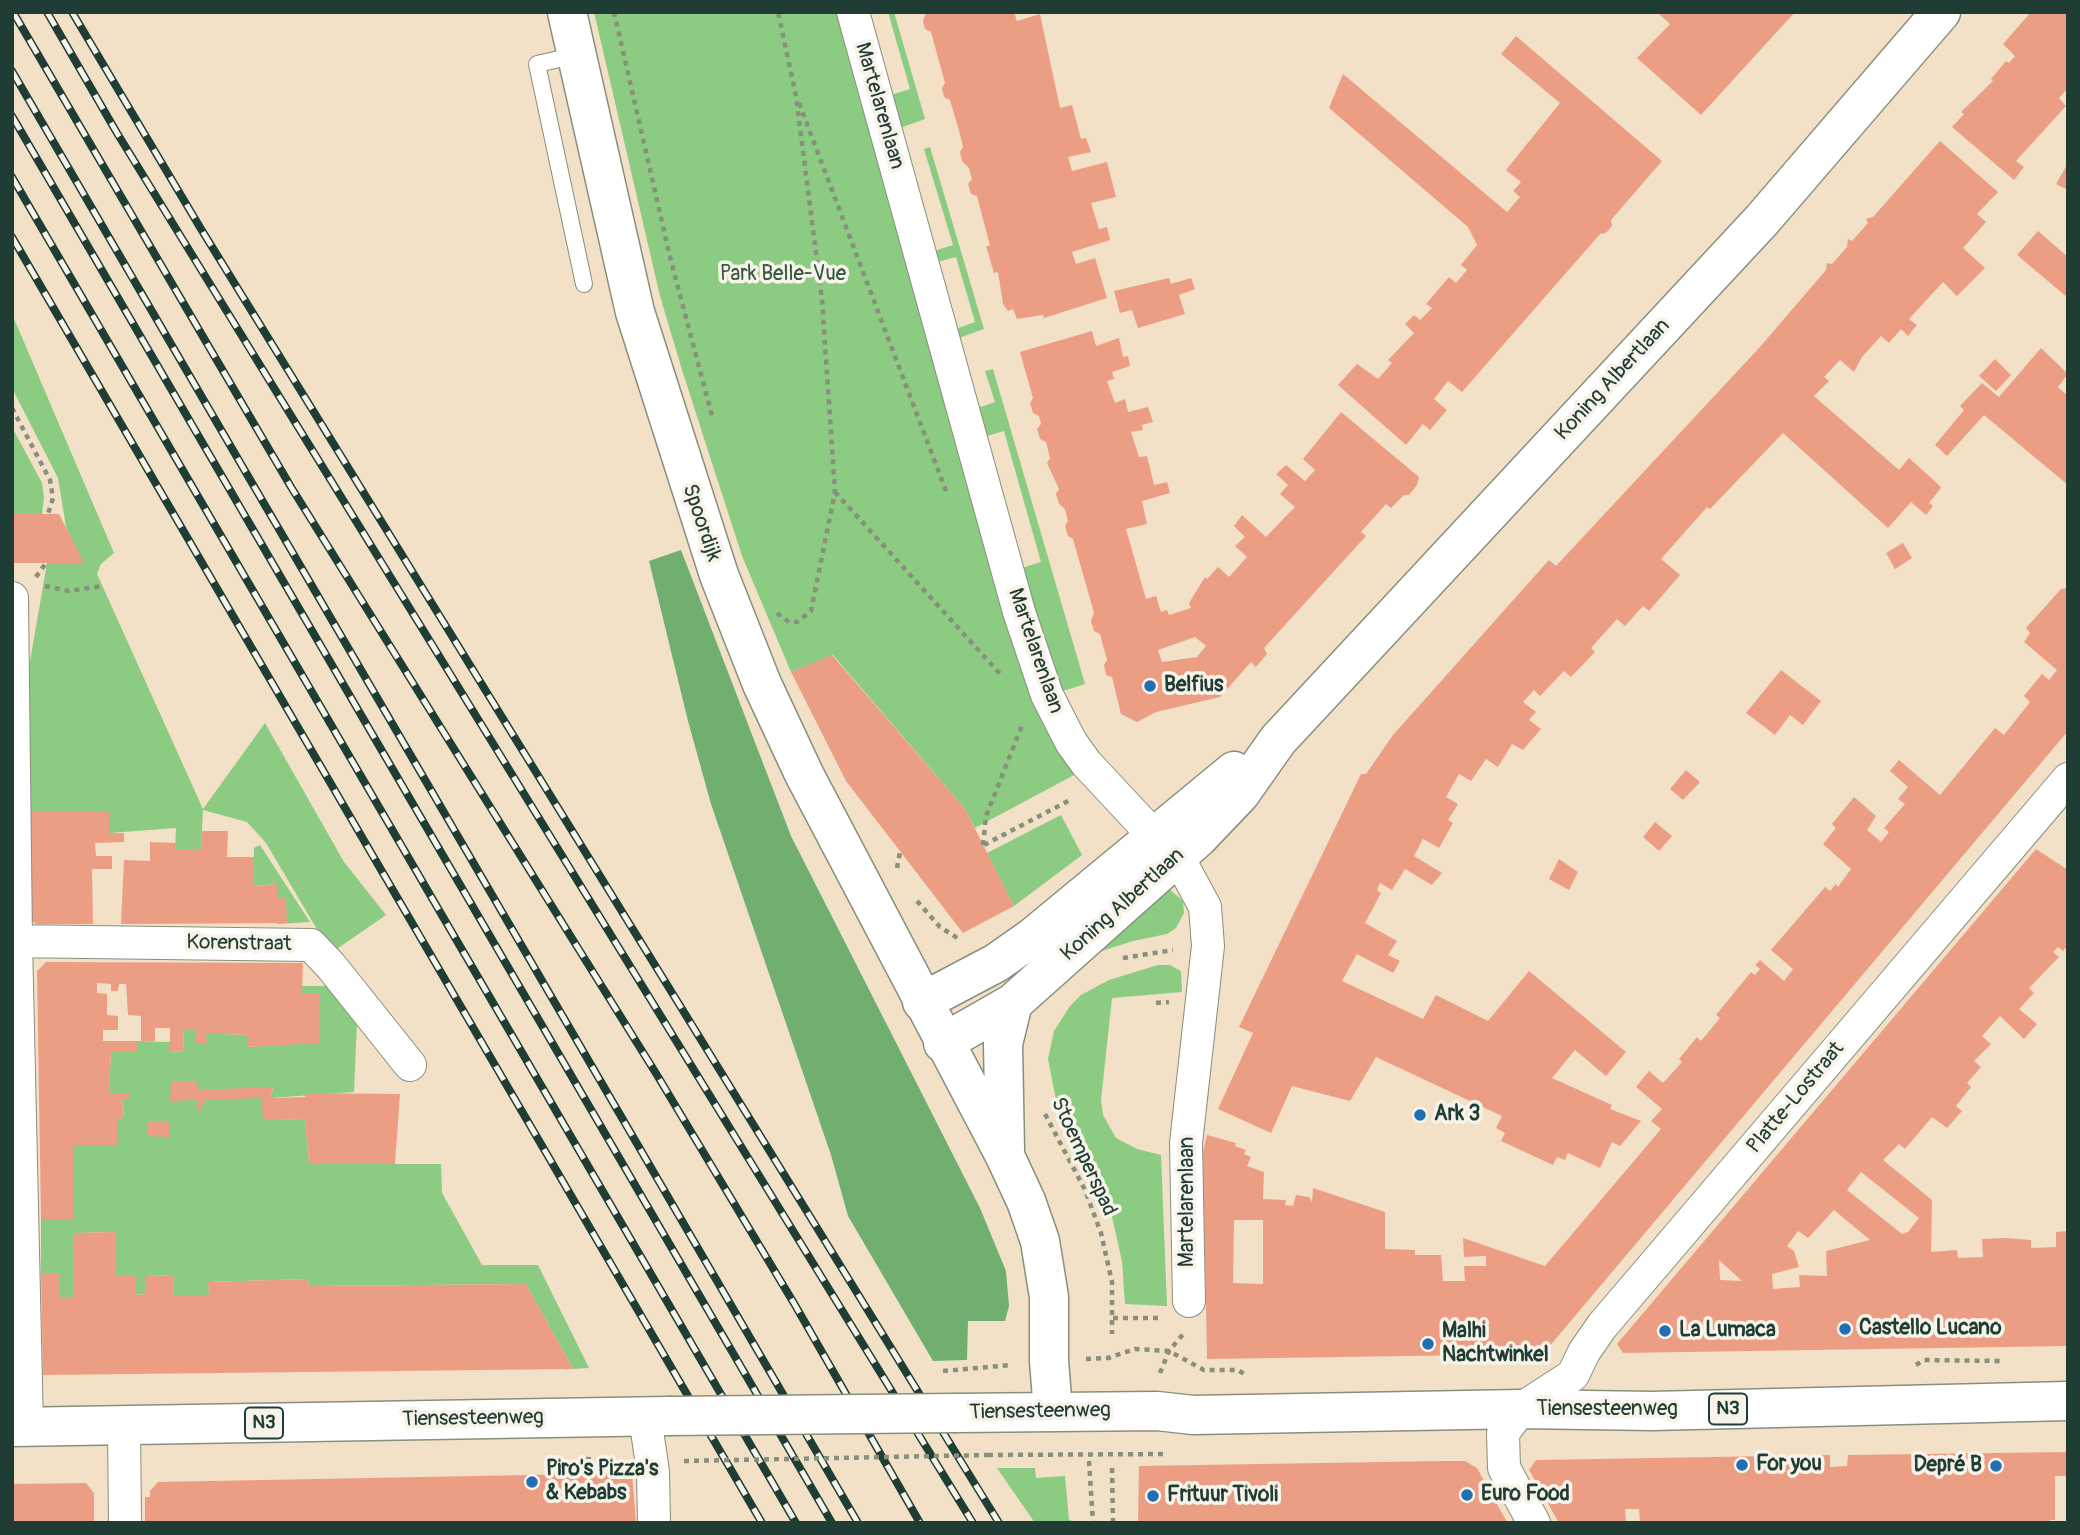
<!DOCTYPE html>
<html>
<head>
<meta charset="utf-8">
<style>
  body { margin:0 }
  #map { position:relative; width:2080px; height:1535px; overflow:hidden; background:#f2e1c6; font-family:Pangolin,sans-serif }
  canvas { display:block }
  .frame { position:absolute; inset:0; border:14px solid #1f3d34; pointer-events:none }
</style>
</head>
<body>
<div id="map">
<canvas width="2080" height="1535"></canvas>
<div class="frame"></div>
</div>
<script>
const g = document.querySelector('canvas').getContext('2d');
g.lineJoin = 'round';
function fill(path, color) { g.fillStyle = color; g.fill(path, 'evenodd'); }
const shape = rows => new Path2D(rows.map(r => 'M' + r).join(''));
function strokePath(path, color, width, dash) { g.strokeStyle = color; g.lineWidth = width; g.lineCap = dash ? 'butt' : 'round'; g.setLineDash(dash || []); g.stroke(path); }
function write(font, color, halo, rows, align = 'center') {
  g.font = font + ' Pangolin,sans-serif'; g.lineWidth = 7; g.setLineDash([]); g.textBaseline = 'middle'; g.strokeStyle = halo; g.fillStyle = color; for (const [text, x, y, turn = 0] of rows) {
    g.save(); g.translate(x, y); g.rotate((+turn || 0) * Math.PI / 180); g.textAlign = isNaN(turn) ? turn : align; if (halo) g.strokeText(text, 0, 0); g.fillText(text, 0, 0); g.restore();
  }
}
const green = shape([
  [594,12,837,12,1018,662,1044,727,1076,774,975,828,965,809,833,655,791,672,742,556,682,370,660,296],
  [888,12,894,12,925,119,900,128,891,95,910,89],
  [930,147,984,329,959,338,956,329,975,322,956,257,937,262,934,251,953,245,924,149],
  [12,314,114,553,101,564,97,574,203,809,265,723,344,862,386,915,331,953,266,843,247,822,203,810,201,849,175,849,176,828,109,833,108,811,29,811,24,696,47,563,83,563,66,527,58,478,12,388],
  [993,369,1085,684,1063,691,1043,637,1022,568,1041,562,1004,431,987,436,978,408,995,402,985,371],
  [12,427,42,483,44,498,42,514,12,514],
  [1061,815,1082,855,1014,906,987,853],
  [260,845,310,922,277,924,277,884,254,886,254,848],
  [1167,887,1183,901,1184,913,1176,928,1167,934,1133,941,1080,958],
  [1158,965,1170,965,1181,971,1182,992,1112,998,1101,1100,1103,1115,1116,1138,1137,1149,1161,1155,1167,1306,1125,1304,1122,1261,1112,1217,1093,1170,1056,1100,1048,1059,1054,1031,1070,1006,1081,995,1109,980],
  [302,986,329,986,357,1022,354,1092,271,1098,273,1088,261,1098,273,1119,305,1120,309,1164,441,1164,442,1193,482,1265,538,1265,589,1368,573,1369,526,1284,309,1286,308,1279,208,1282,209,1295,174,1295,173,1275,146,1276,146,1294,135,1295,116,1276,116,1232,73,1233,73,1298,59,1298,58,1273,41,1273,41,1219,73,1218,73,1145,117,1145,117,1119,124,1117,122,1100,130,1099,129,1093,109,1093,111,1052,137,1052,137,1041,170,1042,170,1052,184,1051,183,1030,196,1030,197,1043,207,1043,206,1034,223,1034,248,1035,249,1047,320,1042,320,995,302,994],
  [997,1468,1035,1468,1036,1478,1065,1476,1069,1520,1079,1523,1035,1523]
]);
const forest = shape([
  [681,550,791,836,980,1208,1006,1271,1009,1306,1005,1321,968,1321,967,1360,933,1361,848,1216,831,1155,711,804,688,721,649,561]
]);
const building = shape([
  [926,12,1014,12,1017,21,1040,14,1060,108,1072,105,1081,139,1086,138,1091,152,1068,157,1072,171,1107,162,1116,197,1091,203,1099,229,1107,227,1110,240,1072,252,1076,264,1095,258,1107,298,1044,318,1043,315,1017,319,1013,309,1008,311,1003,304,998,272,994,273,986,246,990,246,977,196,971,194,968,184,972,179,969,168,962,161,960,152,963,147,960,134,950,100,944,97,942,88,945,83,931,32,925,29,923,21],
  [1657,12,1795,12,1701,115,1637,58,1670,24],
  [2031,12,2068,12,2068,88,2059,98,2066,106,2016,161,2024,167,2014,180,1952,127,1964,114,1961,112,1993,81,1991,79,2006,61,2009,63,2015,56,2003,44],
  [1516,36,1662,161,1611,220,1612,226,1606,233,1600,234,1462,392,1448,381,1434,399,1447,410,1430,430,1423,424,1406,445,1338,385,1357,364,1378,379,1392,363,1388,360,1414,333,1405,324,1414,315,1420,320,1432,308,1426,304,1449,277,1456,283,1467,270,1461,265,1477,245,1468,227,1329,108,1343,74,1507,212,1520,197,1513,191,1521,182,1506,170,1560,103,1501,54],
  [1940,141,1998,192,1977,214,1986,222,1963,248,1985,268,1957,296,1943,282,1909,319,1917,325,1908,336,1901,329,1889,343,1881,336,1862,357,1854,372,1840,360,1824,377,1829,381,1814,396,1899,470,1909,458,1939,485,1941,488,1929,503,1933,506,1926,515,1911,502,1888,528,1783,433,1710,509,1707,507,1661,559,1680,575,1649,611,1643,606,1625,626,1617,619,1591,648,1595,652,1571,677,1564,671,1540,696,1534,690,1523,702,1536,712,1529,720,1541,729,1523,750,1512,744,1498,767,1486,759,1471,781,1459,774,1446,797,1458,804,1448,820,1453,823,1439,848,1423,839,1414,856,1442,873,1432,885,1405,869,1392,890,1380,883,1377,890,1381,893,1365,923,1397,941,1388,955,1400,961,1393,973,1357,954,1342,981,1423,1019,1436,995,1488,1021,1529,971,1626,1052,1606,1076,1575,1050,1552,1078,1612,1105,1610,1109,1641,1121,1620,1146,1612,1142,1600,1168,1568,1153,1565,1160,1557,1157,1553,1165,1501,1141,1505,1133,1496,1128,1502,1116,1376,1057,1350,1101,1292,1086,1271,1133,1218,1109,1253,1033,1239,1027,1361,774,1366,774,1393,735,1549,560,1556,566,1759,348,1826,270,1827,263,1832,264,1847,247,1848,239,1852,241,1868,223,1866,219,1873,217],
  [2068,163,2068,190,2056,184],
  [2038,231,2068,257,2068,298,2017,255],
  [1169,278,1171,284,1191,278,1195,289,1179,295,1185,314,1138,328,1132,310,1120,313,1114,291],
  [1092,331,1096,346,1119,338,1123,357,1128,356,1130,366,1112,372,1114,379,1107,381,1115,403,1125,399,1128,412,1148,407,1153,422,1142,425,1143,430,1131,432,1139,457,1147,456,1154,485,1167,482,1170,493,1142,501,1147,524,1126,529,1146,599,1156,596,1161,612,1167,610,1169,615,1191,608,1189,603,1205,577,1207,579,1218,567,1229,577,1247,557,1235,546,1245,537,1234,526,1242,515,1266,537,1285,517,1295,507,1280,494,1288,485,1276,474,1286,465,1305,481,1315,470,1303,459,1341,412,1419,477,1417,485,1409,495,1404,495,1391,508,1386,504,1361,532,1366,536,1264,648,1267,654,1256,667,1251,662,1220,697,1156,712,1137,722,1121,714,1112,677,1106,675,1104,665,1107,660,1100,634,1094,631,1091,621,1094,613,1073,539,1068,536,1065,526,1068,521,1065,509,1059,504,1056,494,1059,489,1047,463,1050,458,1046,442,1040,439,1037,429,1041,424,1039,416,1033,413,1030,403,1033,398,1020,352],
  [1195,637,1206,646,1197,657,1162,662,1158,650],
  [2041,348,2068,374,2058,387,2068,396,2068,485,1984,415,1947,456,1935,445,1964,410,1960,406,1982,383,1999,397],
  [1995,359,2011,375,1996,391,1979,376],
  [12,514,59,514,84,563,12,563],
  [1903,543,1912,558,1895,569,1886,553],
  [2068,588,2068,731,1543,1354,1207,1359,1203,1152,1207,1135,1236,1143,1235,1146,1246,1150,1244,1154,1251,1157,1247,1166,1264,1172,1263,1199,1286,1200,1285,1205,1293,1206,1296,1195,1309,1197,1312,1202,1313,1188,1385,1212,1385,1249,1415,1250,1415,1255,1441,1255,1443,1281,1465,1281,1464,1266,1486,1266,1486,1256,1464,1257,1463,1238,1545,1266,1661,1129,1651,1121,1662,1109,1636,1087,1649,1071,1663,1083,1682,1062,1679,1059,1697,1037,1701,1041,1720,1018,1716,1015,1751,972,1755,975,1760,969,1755,965,1760,960,1784,981,1793,969,1771,950,1825,887,1830,891,1836,884,1838,887,1851,869,1823,844,1836,828,1832,824,1854,797,1876,816,1867,830,1881,842,1889,832,1884,828,1905,804,1898,799,1908,787,1890,771,1899,760,1940,795,1995,728,2004,735,2030,702,2024,696,2042,674,2049,680,2057,670,2024,642,2030,633,2026,628,2061,589],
  [1234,1220,1263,1220,1263,1284,1233,1283],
  [832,655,965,809,1014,906,963,933,846,781,791,672],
  [1781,670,1821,701,1803,725,1790,715,1775,735,1746,713],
  [1686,770,1700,782,1683,800,1670,789],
  [28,811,109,811,109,833,124,833,124,842,95,843,96,856,112,856,112,869,92,869,93,924,36,924,28,917],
  [1655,822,1672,836,1659,851,1643,837],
  [202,831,228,831,227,857,254,857,254,886,277,884,277,897,286,897,287,923,121,924,124,860,150,861,150,842,176,843,175,849,201,849],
  [2036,849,2068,870,2068,945,2063,951,2058,947,2053,952,2059,957,2029,988,2034,993,2019,1009,2037,1024,2024,1039,2000,1016,1982,1036,1991,1044,1974,1061,1981,1067,1967,1083,1971,1087,1956,1106,1962,1111,1947,1128,1932,1117,1905,1149,1899,1144,1883,1160,1932,1200,1931,1252,1957,1250,1958,1258,1983,1257,1982,1239,2005,1238,2031,1240,2031,1248,2056,1247,2056,1232,2068,1231,2068,1346,1623,1353,1617,1344],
  [1861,1172,1919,1218,1908,1232,1902,1234,1847,1190],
  [1834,1210,1870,1240,1826,1251,1827,1276,1799,1275,1800,1287,1773,1289,1772,1274,1799,1267,1794,1251,1787,1246,1798,1231,1808,1238],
  [1719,1260,1742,1281,1720,1280],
  [1559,859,1578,872,1569,890,1549,879],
  [46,962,303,963,302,994,320,994,320,1043,248,1047,248,1035,223,1034,206,1034,207,1043,196,1043,196,1030,183,1030,184,1051,170,1052,170,1028,155,1028,155,1041,141,1041,141,1016,128,1015,126,984,119,984,118,991,111,991,111,984,97,983,97,993,107,994,107,1015,118,1016,118,1030,103,1030,103,1041,137,1041,137,1052,111,1052,109,1093,130,1093,130,1100,122,1100,124,1118,117,1119,117,1145,73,1145,73,1219,41,1219,37,971],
  [171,1081,197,1081,197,1090,273,1087,271,1098,305,1097,305,1093,400,1094,395,1164,309,1164,305,1120,263,1119,261,1098,206,1100,198,1113,197,1100,170,1101],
  [147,1121,170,1122,170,1137,147,1136],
  [116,1232,116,1276,135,1275,135,1295,146,1294,146,1276,173,1275,174,1295,209,1295,208,1282,308,1279,309,1286,526,1284,573,1369,43,1375,41,1273,59,1273,59,1298,73,1298,73,1233],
  [2068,1452,2068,1476,2055,1476,2055,1520,2050,1520,2049,1523,1640,1523,1639,1509,1625,1509,1626,1523,1559,1523,1529,1470,1536,1460,1830,1455,1830,1467,1847,1466,1848,1455],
  [1442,1461,1465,1461,1477,1468,1507,1522,1138,1523,1139,1466],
  [632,1473,636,1523,145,1523,145,1497,150,1497,150,1491,158,1482],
  [86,1483,94,1493,94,1523,12,1523,12,1484]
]);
const path = shape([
  [614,12,670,257,712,416],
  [799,103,946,491],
  [12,408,50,480,53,498,48,514],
  [835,492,1001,675],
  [36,577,46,563],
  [45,586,69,591,103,586],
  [777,613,789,622,797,622,811,611,835,492,822,300,796,96,778,12],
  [983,845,986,816,1023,723],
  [984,845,1072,799],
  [897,868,900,852],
  [917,901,940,927,959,939],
  [1123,958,1173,950],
  [1156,1003,1169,1002],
  [1045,1114,1085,1190,1101,1233,1112,1282,1112,1334],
  [1113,1318,1161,1318],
  [1086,1359,1108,1358,1135,1349,1169,1351,1204,1370,1238,1370,1244,1374],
  [1916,1365,1924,1360,2004,1361],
  [943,1371,1011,1365],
  [1160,1373,1169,1351,1184,1333],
  [988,1455,1167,1454],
  [586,1459,616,1461],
  [1089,1461,1093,1523],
  [1112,1468,1113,1523]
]);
const service = shape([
  [577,55,537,64,584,284]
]);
const minor = shape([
  [853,12,1019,612,1047,695,1071,742,1086,763,1184,868,1205,907,1208,946,1186,1143,1189,1301],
  [12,598,16,941,27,1427],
  [12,941,311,945,331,966,410,1065],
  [645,1417,653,1472,654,1523],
  [124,1425,125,1523],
  [1534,1523,1504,1468,1503,1433,1521,1409,1573,1375,1584,1352,1602,1326,2068,779]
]);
const tertiary = shape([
  [567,12,635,312,719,575,762,684,804,774,1005,1156,1026,1201,1040,1241,1049,1297,1049,1361,1053,1411],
  [922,1002,996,963,1033,937,1234,771],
  [943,1043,1013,1003,1199,837,1240,794,1278,740,1762,220,1941,12],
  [1005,1151,1003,1044,1013,1003]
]);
const primary = shape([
  [956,1413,1157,1411,1193,1415,1521,1409,1652,1411,2068,1401],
  [12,1427,669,1416]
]);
const rail = shape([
  [13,12,291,487,657,1075,795,1305,920,1523],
  [47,12,117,133,973,1523],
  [72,12,201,229,999,1523],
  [12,71,858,1523],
  [12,116,832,1523],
  [12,177,796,1523],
  [12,237,762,1523]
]);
const pathBridge = shape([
  [684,1461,988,1455]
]);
const primaryBridge = shape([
  [669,1416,956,1413]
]);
const markers = [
  [1150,686,7,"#1f6fb2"],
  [1420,1115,7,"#1f6fb2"],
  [1845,1329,7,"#1f6fb2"],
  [1665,1331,7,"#1f6fb2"],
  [1428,1344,7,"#1f6fb2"],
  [1742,1465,7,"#1f6fb2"],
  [1996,1466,7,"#1f6fb2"],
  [532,1482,7,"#1f6fb2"],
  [1467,1495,7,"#1f6fb2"],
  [1153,1496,7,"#1f6fb2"]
];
const shields = [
  [1728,1409,38],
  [264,1423,38]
];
const shieldNames = [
  ["N3",1728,1409],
  ["N3",264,1423]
];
const streetNames = [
  ["Martelarenlaan",879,106,74],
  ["Koning Albertlaan",1613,380,-47],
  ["Spoordijk",701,523,71],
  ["Martelarenlaan",1035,651,71],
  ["Koning Albertlaan",1123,905,-42],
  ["Korenstraat",239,944,1],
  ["Platte-Lostraat",1796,1098,-50],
  ["Stoemperspad",1083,1157,65],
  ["Martelarenlaan",1188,1202,-90],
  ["Tiensesteenweg",1607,1410],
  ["Tiensesteenweg",1040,1412,-1],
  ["Tiensesteenweg",473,1419,-1]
];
const parkNames = [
  ["Park Belle-Vue",783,275]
];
const poiNames = [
  ["Belfius",1164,686],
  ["Ark 3",1434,1115],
  ["Castello Lucano",1859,1329],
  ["La Lumaca",1679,1331],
  ["Malhi",1442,1332],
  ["Nachtwinkel",1442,1356],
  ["For you",1756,1465],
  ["Depré B",1982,1466,"right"],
  ["Piro's Pizza's",546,1470],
  ["& Kebabs",546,1494],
  ["Euro Food",1481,1495],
  ["Frituur Tivoli",1167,1496]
];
fill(green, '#8bcb82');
fill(forest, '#70af70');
fill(building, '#ec9e85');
strokePath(service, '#888f7d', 18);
strokePath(minor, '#888f7d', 34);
strokePath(tertiary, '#888f7d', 41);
strokePath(primary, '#888f7d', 41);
strokePath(path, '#888f7d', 4.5, [5, 5]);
strokePath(service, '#fff', 16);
strokePath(minor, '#fff', 32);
strokePath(tertiary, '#fff', 38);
strokePath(primary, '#fff', 38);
strokePath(rail, '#1f3d34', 8);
strokePath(rail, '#f7f3e8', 5, [16]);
strokePath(primaryBridge, '#888f7d', 41, []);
strokePath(pathBridge, '#888f7d', 4.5, [5, 5]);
strokePath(primaryBridge, '#fff', 38);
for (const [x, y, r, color] of markers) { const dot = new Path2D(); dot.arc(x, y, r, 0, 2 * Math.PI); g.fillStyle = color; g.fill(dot); strokePath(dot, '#f7f3e8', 2.5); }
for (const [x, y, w] of shields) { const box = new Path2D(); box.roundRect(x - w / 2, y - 15.5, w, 31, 5); g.fillStyle = '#f7f3e8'; g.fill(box); strokePath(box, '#1f3d34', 2); }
write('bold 19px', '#1f3d34', null, shieldNames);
write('21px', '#1f3d34', '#f7f3e8', streetNames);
write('21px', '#355944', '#f7f3e8', parkNames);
write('bold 21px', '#1f3d34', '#f7f3e8', poiNames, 'left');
</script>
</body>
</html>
